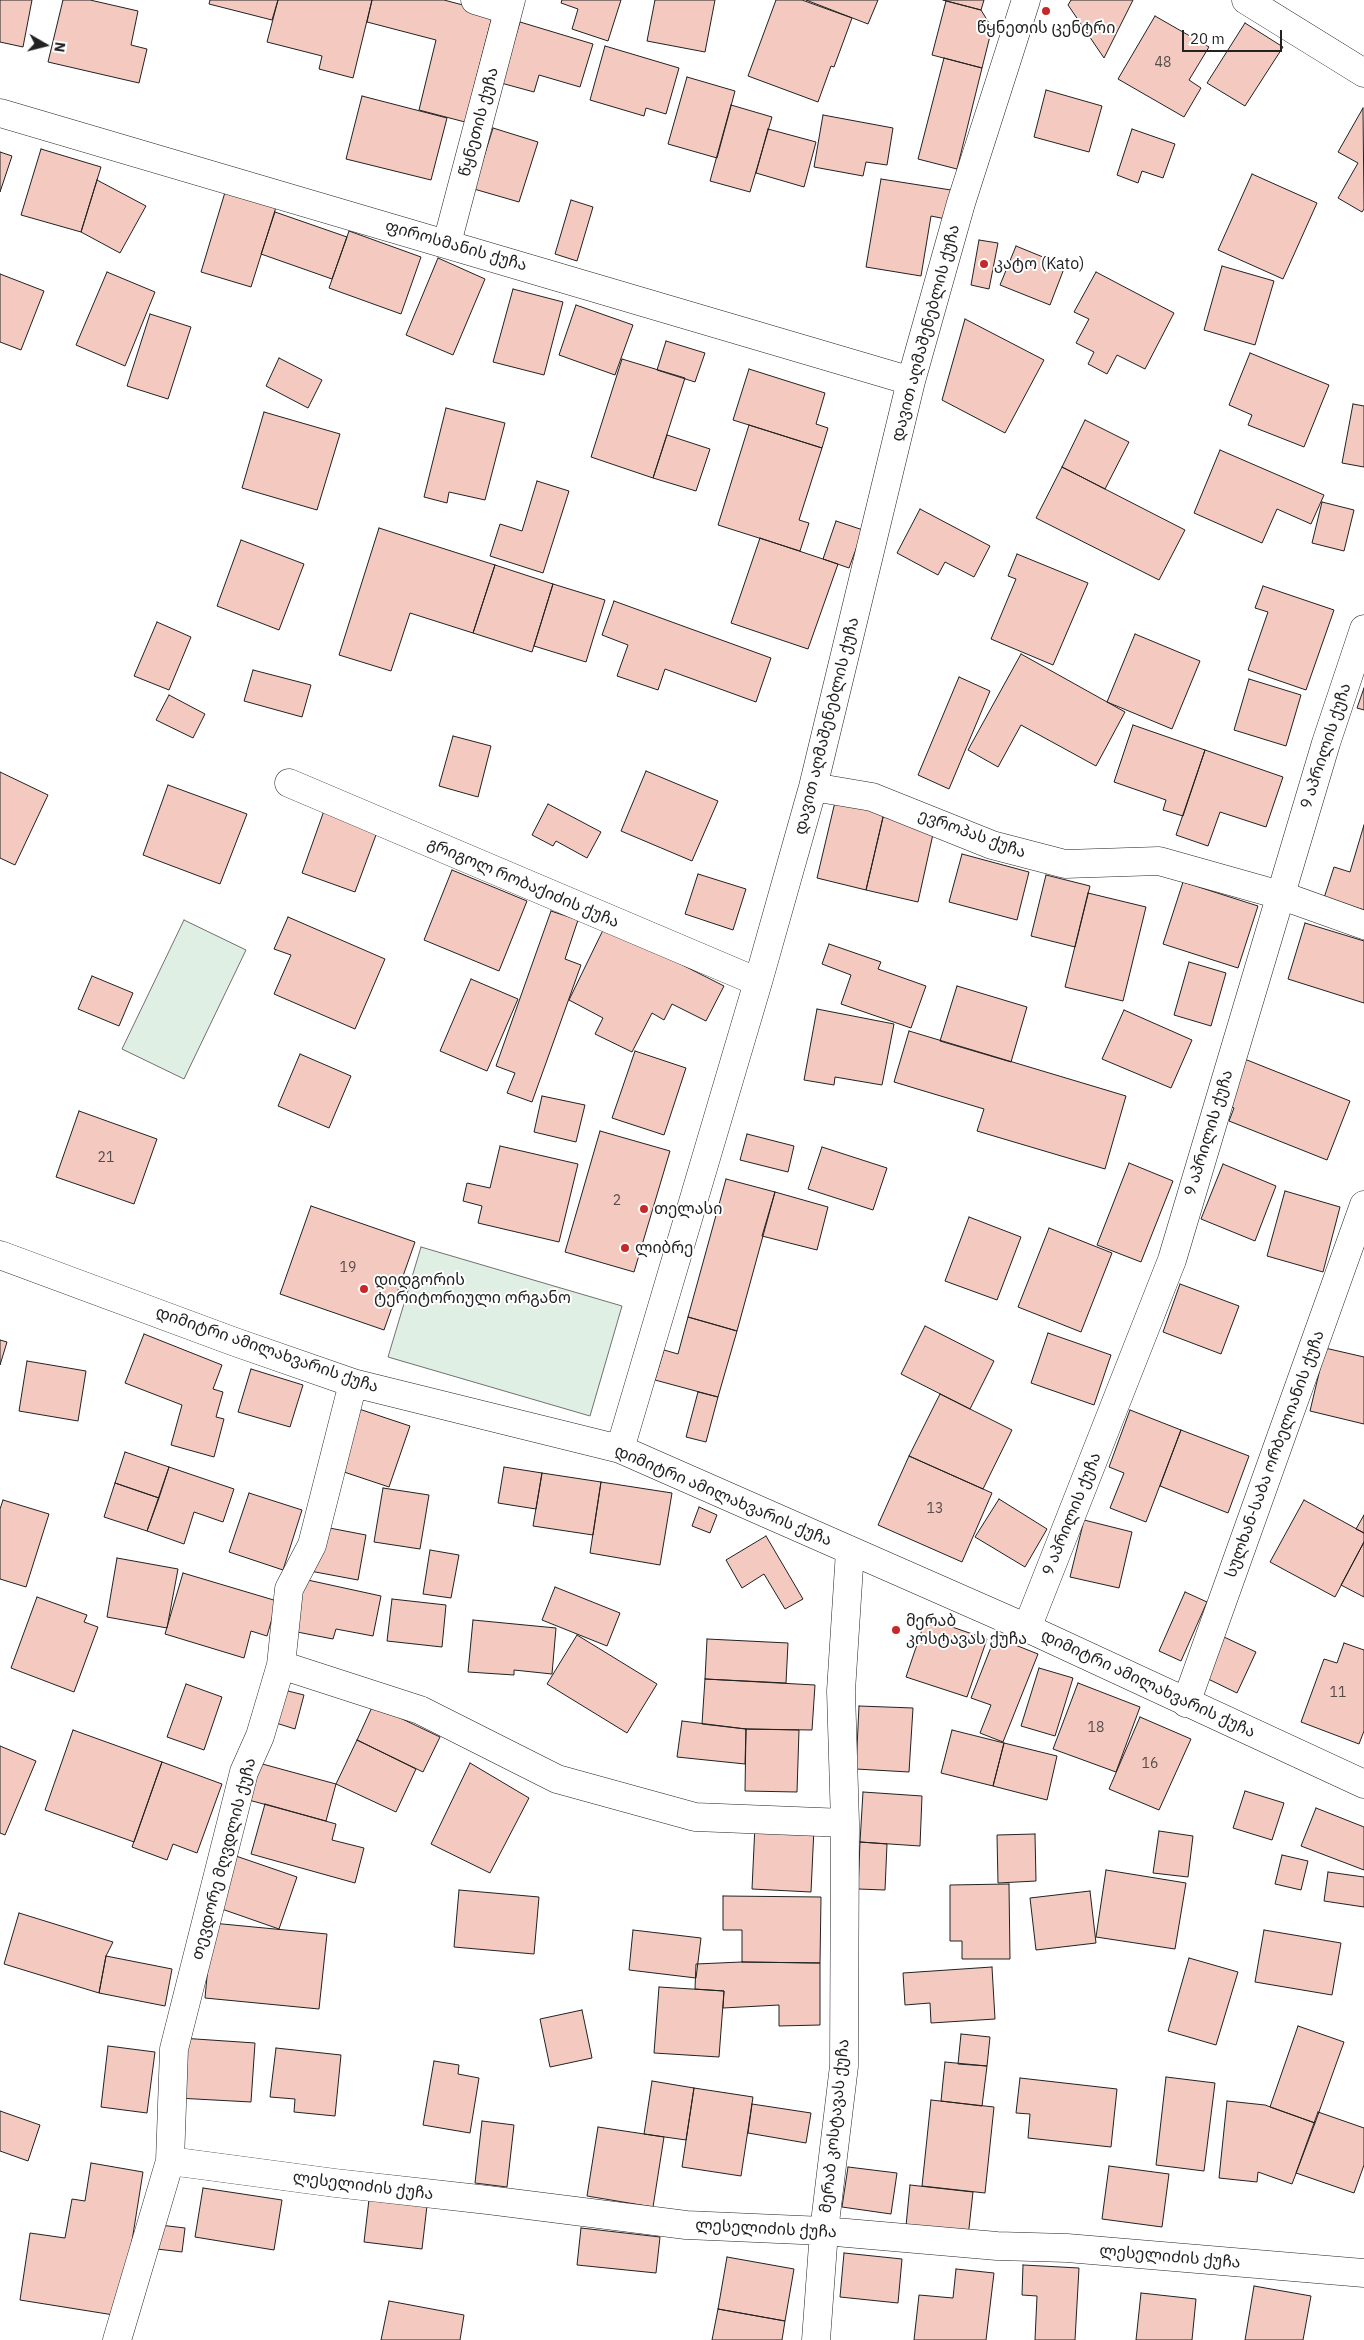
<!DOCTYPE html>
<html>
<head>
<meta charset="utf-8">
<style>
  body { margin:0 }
  #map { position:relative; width:1364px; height:2340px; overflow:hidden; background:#fff; font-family:"IBM Plex Sans",sans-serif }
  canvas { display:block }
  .north { position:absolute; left:20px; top:20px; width:50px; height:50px; -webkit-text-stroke:4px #fff; paint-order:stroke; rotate:98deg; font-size:14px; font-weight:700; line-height:20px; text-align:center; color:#222 }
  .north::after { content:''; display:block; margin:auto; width:18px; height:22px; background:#222; clip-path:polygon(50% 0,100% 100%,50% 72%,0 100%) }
  .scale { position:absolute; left:1182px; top:30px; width:100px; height:22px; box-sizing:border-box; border:2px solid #222; border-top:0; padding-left:6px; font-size:15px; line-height:18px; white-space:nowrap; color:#222; -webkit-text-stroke:4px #fff; paint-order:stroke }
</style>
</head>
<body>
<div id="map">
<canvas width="1364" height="2340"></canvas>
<div class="north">N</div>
<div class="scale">20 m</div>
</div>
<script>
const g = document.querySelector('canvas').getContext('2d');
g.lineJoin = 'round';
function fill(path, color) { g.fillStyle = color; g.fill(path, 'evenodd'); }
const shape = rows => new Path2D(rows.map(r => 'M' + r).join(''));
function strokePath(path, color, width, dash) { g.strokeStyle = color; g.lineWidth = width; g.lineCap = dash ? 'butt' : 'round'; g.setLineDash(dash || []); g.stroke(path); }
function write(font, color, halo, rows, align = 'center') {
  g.font = font + ' "IBM Plex Sans","Noto Sans Georgian",sans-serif'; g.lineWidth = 4; g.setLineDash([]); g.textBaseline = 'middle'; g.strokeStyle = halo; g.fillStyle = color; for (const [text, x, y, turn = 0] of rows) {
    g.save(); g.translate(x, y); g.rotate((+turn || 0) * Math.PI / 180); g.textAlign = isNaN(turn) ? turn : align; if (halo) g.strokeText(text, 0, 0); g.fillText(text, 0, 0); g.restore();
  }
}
const green = shape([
  [184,920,246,950,184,1079,122,1049,184,920],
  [421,1247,622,1306,590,1416,388,1357,421,1247]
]);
const building = shape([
  [0,0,32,0,23,47,0,42,0,0],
  [63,0,90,0,138,11,131,45,147,49,139,83,48,62,63,0],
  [210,0,278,0,272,20,209,4,210,0],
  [278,0,372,0,353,78,319,69,322,56,267,42,278,0],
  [372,0,444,0,493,13,465,122,419,110,436,40,367,22,372,0],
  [562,0,621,0,608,41,572,29,578,9,561,3,562,0],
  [655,0,715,0,705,52,647,41,655,0],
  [776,0,802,0,852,18,834,67,831,66,818,102,748,76,776,0],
  [806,0,878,0,868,24,806,0],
  [943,0,984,0,981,10,943,0],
  [1071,0,1133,0,1104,58,1068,5,1071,0],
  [946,1,981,10,992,28,982,68,932,55,946,1],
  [1155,16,1209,47,1189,80,1201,88,1184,117,1118,79,1155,16],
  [520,22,593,44,580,87,539,75,534,92,501,83,520,22],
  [1245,23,1283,47,1245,106,1207,83,1245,23],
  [605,46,679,68,666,114,646,108,644,116,590,100,605,46],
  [944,58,982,68,957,169,918,159,944,58],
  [687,77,735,91,717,158,668,144,687,77],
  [1046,90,1102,106,1089,152,1034,137,1046,90],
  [362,96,447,118,431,180,346,159,362,96],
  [731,105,772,117,750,192,710,181,731,105],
  [1363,108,1364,209,1362,212,1338,198,1358,163,1338,152,1363,108],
  [823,115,893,128,887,165,866,162,863,176,814,167,823,115],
  [493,128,538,142,519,202,474,189,493,128],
  [768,129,816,142,804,187,756,173,768,129],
  [1132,129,1175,144,1163,178,1142,171,1138,183,1117,175,1132,129],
  [41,149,101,167,81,232,21,215,41,149],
  [0,152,12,156,0,192,0,152],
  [1252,174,1317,203,1283,279,1218,250,1252,174],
  [881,179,951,190,946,219,931,216,921,276,866,267,881,179],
  [97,180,146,206,120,253,81,232,97,180],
  [226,189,277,204,251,287,201,272,226,189],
  [571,200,593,207,577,261,555,254,571,200],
  [275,212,347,237,332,279,261,254,275,212],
  [349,231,421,257,401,314,329,288,349,231],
  [979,240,998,243,989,289,971,285,979,240],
  [1016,246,1065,266,1050,305,1000,285,1016,246],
  [438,258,485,279,453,355,406,335,438,258],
  [1222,266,1274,281,1255,345,1204,330,1222,266],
  [107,272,155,292,125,366,76,345,107,272],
  [1096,272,1174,313,1145,369,1117,355,1107,374,1088,364,1094,352,1076,343,1089,319,1074,312,1096,272],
  [0,274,44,291,21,350,0,342,0,274],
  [513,289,563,302,544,375,493,362,513,289],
  [576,305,633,325,615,375,559,355,576,305],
  [150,314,191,327,168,399,127,386,150,314],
  [965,319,1044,360,1005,433,942,400,965,319],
  [666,341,705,353,695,382,657,370,666,341],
  [1250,353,1329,385,1304,447,1248,425,1252,415,1229,405,1250,353],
  [279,358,322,380,308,408,266,386,279,358],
  [622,359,685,378,653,478,591,457,622,359],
  [749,369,825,393,816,424,828,428,822,448,733,420,749,369],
  [1353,404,1364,406,1364,467,1342,463,1353,404],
  [446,408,505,423,485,500,449,492,447,503,424,497,446,408],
  [264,412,340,434,317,510,242,488,264,412],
  [1085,420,1129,442,1105,489,1062,467,1085,420],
  [749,425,822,448,799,520,809,523,800,551,718,525,749,425],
  [667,435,710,449,696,491,653,478,667,435],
  [1220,450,1324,495,1311,524,1277,509,1262,543,1194,513,1220,450],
  [1062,467,1185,530,1159,580,1036,518,1062,467],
  [537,481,569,491,543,573,490,556,500,524,522,531,537,481],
  [1322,502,1354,510,1344,551,1312,543,1322,502],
  [920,509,990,546,974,577,945,562,938,575,897,553,920,509],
  [836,521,863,530,849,568,823,559,836,521],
  [379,528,495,565,473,633,410,613,391,671,339,655,379,528],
  [760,538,838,564,808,649,731,623,760,538],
  [241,540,304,564,279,630,217,606,241,540],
  [1017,554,1088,583,1053,665,991,639,1016,579,1008,576,1017,554],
  [495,565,553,584,532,652,473,633,495,565],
  [553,584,605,600,586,662,534,646,553,584],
  [1263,586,1334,610,1306,690,1248,670,1268,612,1255,608,1263,586],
  [614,601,771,658,756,702,665,669,658,690,617,676,628,645,602,635,614,601],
  [157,622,191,637,169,690,134,676,157,622],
  [1135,634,1200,661,1172,729,1107,702,1135,634],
  [1021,654,1125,712,1096,766,1021,725,998,767,968,750,1021,654],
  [253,670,311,685,302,717,244,701,253,670],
  [959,677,990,691,949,789,918,775,959,677],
  [1249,679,1301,695,1286,746,1234,730,1249,679],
  [1364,688,1364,710,1357,708,1364,688],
  [169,695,205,714,193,738,156,720,169,695],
  [1133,725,1205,750,1183,816,1163,810,1166,800,1114,782,1133,725],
  [453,736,491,746,478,797,439,786,453,736],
  [1205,750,1283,777,1266,827,1220,812,1208,846,1176,835,1205,750],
  [646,771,718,801,692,861,621,831,646,771],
  [0,772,48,795,15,865,0,858,0,772],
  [168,785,247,814,220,884,143,855,168,785],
  [835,802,884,813,866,890,817,878,835,802],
  [548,804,601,832,587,858,556,841,553,846,532,835,548,804],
  [326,805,380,824,355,892,302,873,326,805],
  [884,813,935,825,918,902,866,890,884,813],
  [1364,825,1364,910,1324,898,1334,867,1350,872,1364,825],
  [962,854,1029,872,1017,920,949,902,962,854],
  [452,870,527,901,499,971,424,940,452,870],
  [698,874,746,889,733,930,685,914,698,874],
  [1046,875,1090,886,1075,947,1031,936,1046,875],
  [1183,882,1258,906,1238,968,1163,944,1183,882],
  [1088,893,1146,907,1123,1001,1065,987,1088,893],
  [551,911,578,920,565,959,581,965,532,1102,507,1093,515,1073,496,1066,551,911],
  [288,917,385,959,355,1029,274,994,291,955,274,949,288,917],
  [1305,923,1364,941,1364,1003,1288,979,1305,923],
  [605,926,724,986,706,1021,672,1004,664,1020,652,1013,632,1052,595,1034,603,1018,569,1000,605,926],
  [829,944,881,962,878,969,926,986,911,1028,841,1004,851,975,822,964,829,944],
  [1189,962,1226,973,1211,1026,1174,1015,1189,962],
  [92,976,133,993,119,1026,78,1009,92,976],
  [471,979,518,999,487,1071,440,1051,471,979],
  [957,986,1027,1007,1011,1062,940,1041,957,986],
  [817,1009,894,1024,882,1085,835,1077,834,1085,804,1080,817,1009],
  [1124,1010,1192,1040,1171,1088,1102,1059,1124,1010],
  [909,1031,1126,1096,1105,1169,977,1131,984,1109,894,1082,909,1031],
  [635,1051,686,1068,664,1135,612,1118,635,1051],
  [300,1054,351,1076,329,1128,278,1106,300,1054],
  [1242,1058,1350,1101,1327,1160,1229,1121,1234,1108,1224,1104,1242,1058],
  [542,1096,585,1105,576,1142,534,1132,542,1096],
  [79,1111,157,1139,134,1204,56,1177,79,1111],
  [600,1131,670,1151,634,1272,565,1252,600,1131],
  [747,1134,794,1146,788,1172,740,1160,747,1134],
  [500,1146,578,1164,559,1242,478,1223,482,1206,463,1201,467,1183,490,1188,500,1146],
  [822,1147,887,1168,873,1210,808,1189,822,1147],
  [1129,1163,1173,1181,1141,1262,1097,1245,1129,1163],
  [1223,1164,1276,1186,1255,1241,1201,1219,1223,1164],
  [726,1179,775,1192,737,1331,688,1317,726,1179],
  [1285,1191,1340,1207,1323,1272,1267,1256,1285,1191],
  [775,1192,828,1207,817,1250,762,1236,775,1192],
  [311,1206,415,1242,384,1330,280,1294,311,1206],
  [969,1217,1021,1237,997,1300,945,1281,969,1217],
  [1049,1228,1112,1253,1081,1332,1018,1307,1049,1228],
  [1180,1284,1239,1306,1221,1354,1163,1332,1180,1284],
  [688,1317,737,1331,718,1397,655,1380,664,1350,678,1354,688,1317],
  [925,1326,994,1361,970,1409,901,1374,925,1326],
  [1048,1333,1111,1355,1094,1405,1031,1383,1048,1333],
  [144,1334,222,1365,213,1389,223,1392,216,1417,224,1419,214,1457,171,1445,182,1405,125,1383,144,1334],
  [0,1340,7,1342,0,1365,0,1340],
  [1325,1348,1364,1357,1364,1424,1310,1411,1325,1348],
  [27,1361,86,1371,78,1421,19,1411,27,1361],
  [251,1369,303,1385,290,1427,238,1412,251,1369],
  [698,1392,718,1397,706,1442,686,1437,698,1392],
  [940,1394,1012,1430,983,1489,909,1456,940,1394],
  [359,1409,410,1426,389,1487,338,1470,359,1409],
  [1130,1410,1181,1430,1146,1522,1110,1508,1124,1473,1109,1467,1130,1410],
  [1181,1430,1249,1456,1228,1513,1160,1486,1181,1430],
  [125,1452,169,1467,159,1498,115,1483,125,1452],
  [909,1456,992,1493,962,1562,878,1525,909,1456],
  [169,1467,234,1489,223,1522,194,1512,184,1544,147,1531,169,1467],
  [504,1467,542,1473,536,1509,498,1503,504,1467],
  [542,1473,601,1482,593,1535,533,1526,542,1473],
  [601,1482,672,1493,660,1565,590,1553,601,1482],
  [115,1483,159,1498,147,1531,104,1517,115,1483],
  [383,1488,429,1495,420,1549,374,1542,383,1488],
  [249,1493,302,1510,283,1570,229,1552,249,1493],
  [999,1499,1047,1529,1025,1567,975,1537,999,1499],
  [3,1500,49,1514,26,1587,0,1579,0,1509,3,1500],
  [1304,1500,1364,1533,1364,1542,1335,1597,1270,1562,1304,1500],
  [699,1507,717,1515,710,1533,692,1526,699,1507],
  [1364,1515,1364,1533,1356,1529,1364,1515],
  [1084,1520,1132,1532,1119,1588,1070,1577,1084,1520],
  [319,1526,366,1535,358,1580,310,1571,319,1526],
  [766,1536,803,1599,785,1609,764,1574,742,1588,726,1560,766,1536],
  [1364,1542,1364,1597,1341,1585,1364,1542],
  [430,1550,459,1555,451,1598,423,1594,430,1550],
  [117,1558,178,1569,167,1628,107,1617,117,1558],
  [183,1573,277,1601,267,1636,251,1631,244,1658,165,1634,183,1573],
  [303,1579,381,1596,373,1636,336,1629,333,1639,292,1631,303,1579],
  [555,1587,620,1613,607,1646,542,1620,555,1587],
  [1185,1592,1207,1602,1181,1661,1159,1651,1185,1592],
  [37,1597,87,1615,84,1622,98,1627,74,1692,11,1668,37,1597],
  [392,1599,446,1605,442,1647,387,1641,392,1599],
  [926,1618,987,1639,967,1697,906,1677,926,1618],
  [473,1620,556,1628,552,1674,514,1670,514,1675,468,1672,473,1620],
  [577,1635,657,1684,627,1733,547,1684,577,1635],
  [995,1637,1038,1654,1003,1742,980,1733,991,1705,971,1698,995,1637],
  [1224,1637,1256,1652,1237,1693,1204,1677,1224,1637],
  [707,1639,788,1643,786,1683,705,1679,707,1639],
  [1344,1643,1364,1650,1364,1731,1359,1744,1301,1722,1324,1659,1337,1663,1344,1643],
  [1039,1668,1073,1678,1055,1736,1021,1726,1039,1668],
  [705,1679,815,1685,812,1730,746,1729,702,1724,705,1679],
  [1078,1683,1140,1707,1116,1772,1053,1749,1078,1683],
  [186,1684,222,1697,204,1750,167,1737,186,1684],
  [284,1690,304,1695,295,1729,276,1723,284,1690],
  [373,1705,440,1737,423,1772,357,1740,373,1705],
  [859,1706,913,1708,909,1772,856,1769,859,1706],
  [1140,1717,1191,1739,1159,1810,1109,1789,1140,1717],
  [682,1721,746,1729,745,1764,677,1757,682,1721],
  [746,1729,799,1730,797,1792,745,1791,746,1729],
  [73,1730,162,1762,134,1842,45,1810,73,1730],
  [952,1730,1004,1743,993,1786,941,1773,952,1730],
  [357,1740,416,1769,396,1812,336,1784,357,1740],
  [1004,1743,1057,1756,1047,1800,993,1786,1004,1743],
  [0,1746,36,1761,5,1835,0,1833,0,1746],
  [162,1762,222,1784,197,1853,173,1844,167,1860,132,1847,162,1762],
  [255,1762,336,1784,326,1821,245,1799,255,1762],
  [470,1763,529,1798,490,1873,431,1844,470,1763],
  [1245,1791,1284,1803,1272,1840,1233,1828,1245,1791],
  [863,1792,922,1796,920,1846,860,1842,863,1792],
  [265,1804,336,1824,332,1840,364,1848,355,1883,251,1854,265,1804],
  [1316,1808,1364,1827,1364,1870,1301,1846,1316,1808],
  [755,1825,814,1828,811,1892,752,1889,755,1825],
  [1159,1831,1193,1836,1188,1877,1153,1873,1159,1831],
  [1035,1834,1036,1881,998,1883,997,1835,1035,1834],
  [860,1842,887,1844,885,1890,858,1889,860,1842],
  [233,1855,297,1877,279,1929,216,1907,233,1855],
  [1282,1855,1308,1861,1301,1890,1275,1884,1282,1855],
  [1106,1870,1186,1883,1175,1949,1096,1937,1106,1870],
  [1328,1872,1364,1877,1364,1907,1324,1901,1328,1872],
  [1009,1884,1010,1959,962,1959,962,1941,950,1941,950,1885,1009,1884],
  [459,1890,539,1897,534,1954,454,1947,459,1890],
  [1090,1891,1096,1943,1036,1950,1030,1898,1090,1891],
  [723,1896,821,1897,820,1963,742,1962,742,1930,723,1930,723,1896],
  [19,1913,113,1942,106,1956,99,1993,4,1964,19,1913],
  [212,1923,327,1934,319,2009,205,1998,212,1923],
  [633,1930,701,1938,696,1978,629,1970,633,1930],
  [1264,1930,1341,1943,1332,1995,1255,1982,1264,1930],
  [106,1956,172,1969,165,2006,99,1993,106,1956],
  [1189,1958,1238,1972,1216,2045,1168,2031,1189,1958],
  [742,1962,820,1963,820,2025,779,2026,779,2005,723,2008,724,1991,695,1989,696,1964,742,1962],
  [992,1967,995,2019,931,2023,930,2003,905,2005,903,1973,992,1967],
  [659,1987,724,1991,719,2057,654,2053,659,1987],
  [582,2010,592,2058,550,2067,540,2019,582,2010],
  [1298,2026,1344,2042,1315,2123,1270,2107,1298,2026],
  [961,2034,990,2037,987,2066,958,2064,961,2034],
  [181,2038,255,2043,251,2102,177,2098,181,2038],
  [108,2046,155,2052,147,2113,101,2107,108,2046],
  [276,2048,341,2055,335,2116,294,2112,295,2099,270,2097,276,2048],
  [434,2061,459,2065,458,2074,479,2078,470,2133,423,2125,434,2061],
  [945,2062,987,2066,982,2106,941,2101,945,2062],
  [1166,2077,1215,2083,1204,2171,1156,2165,1166,2077],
  [1020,2078,1117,2089,1111,2147,1028,2138,1030,2114,1016,2113,1020,2078],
  [652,2081,694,2088,686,2140,644,2134,652,2081],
  [694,2088,753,2097,741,2176,682,2167,694,2088],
  [931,2100,994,2107,985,2193,922,2186,931,2100],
  [1227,2101,1265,2105,1315,2123,1292,2184,1258,2172,1257,2182,1219,2178,1227,2101],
  [752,2104,811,2113,806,2143,748,2133,752,2104],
  [0,2111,40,2125,28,2161,0,2151,0,2111],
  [1318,2112,1364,2128,1364,2165,1354,2193,1296,2173,1318,2112],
  [482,2121,514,2125,507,2187,475,2183,482,2121],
  [598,2127,664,2137,653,2207,587,2196,598,2127],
  [91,2163,143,2172,120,2316,20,2300,30,2233,65,2238,72,2199,85,2201,91,2163],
  [1109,2166,1169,2174,1162,2227,1102,2219,1109,2166],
  [848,2167,897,2173,891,2214,842,2207,848,2167],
  [910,2185,973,2192,968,2237,906,2226,910,2185],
  [203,2188,282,2200,274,2250,195,2237,203,2188],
  [370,2191,428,2197,422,2249,364,2242,370,2191],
  [160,2225,185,2228,182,2252,157,2249,160,2225],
  [581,2228,660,2237,656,2273,577,2265,581,2228],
  [844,2253,902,2259,898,2303,840,2297,844,2253],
  [727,2257,794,2269,785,2321,718,2309,727,2257],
  [1023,2265,1079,2268,1075,2340,1035,2340,1037,2296,1022,2295,1023,2265],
  [956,2269,994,2273,986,2340,914,2340,919,2295,953,2298,956,2269],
  [1254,2286,1311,2296,1303,2340,1245,2340,1254,2286],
  [1141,2293,1196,2299,1192,2340,1136,2340,1141,2293],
  [389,2301,464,2315,460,2340,381,2340,389,2301],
  [718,2309,785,2321,782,2340,712,2340,718,2309]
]);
const street = shape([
  [475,0,508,10],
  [0,113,911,381],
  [447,243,511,0],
  [289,783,758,982],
  [813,787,872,797,992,845,1065,864,1159,861,1280,895,1364,925],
  [0,1255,235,1342,353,1383,620,1449,1027,1628,1364,1784],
  [620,1449,758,982,813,787,911,381,961,203,1026,0],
  [1027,1628,1172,1260,1326,743,1364,629],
  [281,1665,420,1710,557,1779,695,1817,845,1823],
  [1186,1703,1364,1205],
  [170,2161,335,2183,488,2200,686,2225,824,2231,997,2246,1067,2248,1364,2273],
  [117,2340,170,2161,174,2049,244,1772,260,1736,281,1665,289,1589,312,1545,353,1383],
  [816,2340,824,2231,844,2066,845,1823,841,1691,850,1551]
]);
const secondary = shape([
  [1246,0,1364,73]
]);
const markers = [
  [1046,11,5,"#c62828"],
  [984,264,5,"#c62828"],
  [644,1209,5,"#c62828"],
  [625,1248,5,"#c62828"],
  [364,1289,5,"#c62828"],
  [896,1630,5,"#c62828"]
];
const numberNames = [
  ["48",1163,63],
  ["21",106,1158],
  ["2",617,1201],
  ["19",348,1268],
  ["13",935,1509],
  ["11",1338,1693],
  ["18",1096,1728],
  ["16",1150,1764]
];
const poiNames = [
  ["წყნეთის ცენტრი",1046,28,"center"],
  ["კატო (Kato)",994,264],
  ["თელასი",654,1209],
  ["ლიბრე",635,1248],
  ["დიდგორის",374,1280],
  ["ტერიტორიული ორგანო",374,1298],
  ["მერაბ",906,1621],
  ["კოსტავას ქუჩა",906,1639]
];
const streetNames = [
  ["წყნეთის ქუჩა",479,122,-75],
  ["ფიროსმანის ქუჩა",456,246,16],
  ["დავით აღმაშენებლის ქუჩა",926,333,-75],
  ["დავით აღმაშენებლის ქუჩა",827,726,-76],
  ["9 აპრილის ქუჩა",1326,746,-72],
  ["ევროპას ქუჩა",972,834,20],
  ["გრიგოლ რობაქიძის ქუჩა",523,883,23],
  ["9 აპრილის ქუჩა",1209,1133,-73],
  ["დიმიტრი ამილახვარის ქუჩა",267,1350,19],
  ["სულხან-საბა ორბელიანის ქუჩა",1275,1454,-70],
  ["დიმიტრი ამილახვარის ქუჩა",723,1496,23],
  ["9 აპრილის ქუჩა",1072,1514,-68],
  ["დიმიტრი ამილახვარის ქუჩა",1148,1684,25],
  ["თევდორე მღვდლის ქუჩა",224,1859,-75],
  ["მერაბ კოსტავას ქუჩა",835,2126,-84],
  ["ლესელიძის ქუჩა",363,2186,7],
  ["ლესელიძის ქუჩა",766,2229,3],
  ["ლესელიძის ქუჩა",1170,2257,5]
];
fill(green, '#e0efe3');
strokePath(green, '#6f6f6f', 1);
fill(building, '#f3c9c0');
strokePath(building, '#222', 1);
strokePath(street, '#222', 29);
strokePath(secondary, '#222', 29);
strokePath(street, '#fff', 28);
strokePath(secondary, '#fff', 28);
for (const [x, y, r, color] of markers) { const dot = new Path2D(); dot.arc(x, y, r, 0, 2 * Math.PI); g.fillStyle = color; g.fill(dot); strokePath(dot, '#fff', 2); }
write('14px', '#564c4a', null, numberNames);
write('16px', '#222', '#fff', poiNames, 'left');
write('16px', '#222', '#fff', streetNames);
</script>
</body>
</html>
